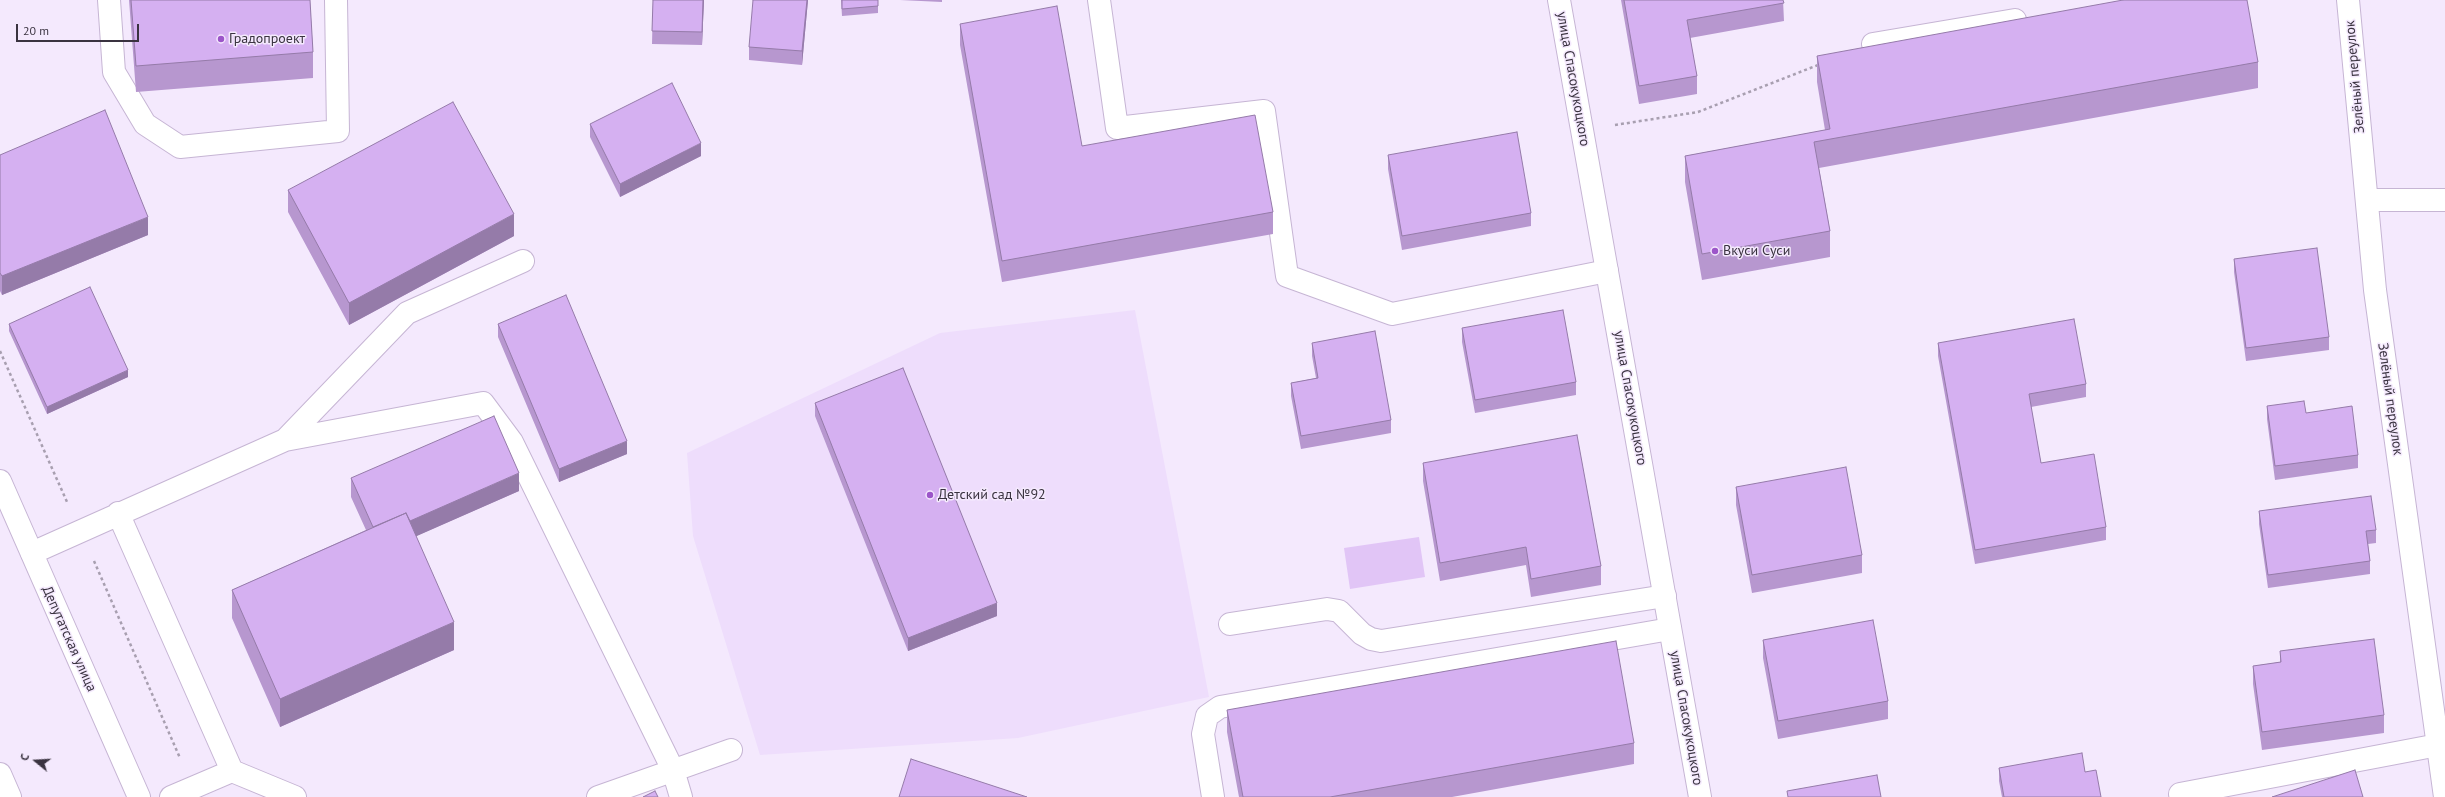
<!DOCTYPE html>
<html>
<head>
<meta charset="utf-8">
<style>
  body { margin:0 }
  #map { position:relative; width:2445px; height:797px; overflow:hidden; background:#f4e9fd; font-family:"PT Sans",sans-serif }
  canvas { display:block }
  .north { position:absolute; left:16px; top:741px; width:40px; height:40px; -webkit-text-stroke:3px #f4e9fd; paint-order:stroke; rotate:288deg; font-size:11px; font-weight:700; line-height:16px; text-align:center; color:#3a3340 }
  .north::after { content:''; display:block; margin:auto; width:14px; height:18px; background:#3a3340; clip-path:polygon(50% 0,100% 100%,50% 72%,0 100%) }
  .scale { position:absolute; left:16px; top:24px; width:123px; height:18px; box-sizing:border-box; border:2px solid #3a3340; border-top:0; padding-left:5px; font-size:12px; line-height:14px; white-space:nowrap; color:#3a3340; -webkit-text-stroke:3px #f4e9fd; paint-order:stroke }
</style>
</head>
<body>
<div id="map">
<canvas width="2445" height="797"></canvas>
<div class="north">С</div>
<div class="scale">20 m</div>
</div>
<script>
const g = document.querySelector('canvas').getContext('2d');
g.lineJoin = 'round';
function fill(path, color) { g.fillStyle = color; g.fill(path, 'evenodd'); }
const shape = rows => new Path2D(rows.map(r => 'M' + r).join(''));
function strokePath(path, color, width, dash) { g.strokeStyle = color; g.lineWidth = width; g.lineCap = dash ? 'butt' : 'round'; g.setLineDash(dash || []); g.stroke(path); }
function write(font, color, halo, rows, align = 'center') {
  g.font = font + ' "PT Sans",sans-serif'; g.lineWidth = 3; g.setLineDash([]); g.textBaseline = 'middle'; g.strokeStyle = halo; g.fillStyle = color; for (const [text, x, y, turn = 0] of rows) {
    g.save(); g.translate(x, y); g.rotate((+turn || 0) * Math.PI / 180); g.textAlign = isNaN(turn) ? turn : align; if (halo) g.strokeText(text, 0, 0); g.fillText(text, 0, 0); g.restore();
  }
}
const built = shape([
  [1135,310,1209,697,1018,738,760,755,693,536,687,453,940,333]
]);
const green = shape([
  [1419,537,1425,577,1350,589,1344,548]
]);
const path = shape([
  [1615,125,1698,112,1818,65],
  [0,351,67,502],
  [94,561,180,758]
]);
const service = shape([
  [109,0,114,72,145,124,180,147,338,131,336,0],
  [1099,0,1117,128,1264,111,1287,276,1392,314,1607,271],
  [1873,44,2015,20],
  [2367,200,2445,200],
  [285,440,483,403,512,442,673,770,681,797],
  [118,513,232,771],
  [32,553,285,440,407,313,523,261],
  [1230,624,1327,609,1339,611,1362,634,1371,639,1381,641,1665,596],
  [0,774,10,797],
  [2180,794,2438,745],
  [171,797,232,771,295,797],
  [598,797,731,750],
  [1213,797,1203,734,1207,716,1220,707,1670,629]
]);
const minor = shape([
  [1559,0,1700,797],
  [2348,0,2375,290,2445,797],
  [0,481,139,797]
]);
const wall = shape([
  [129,0,310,0,313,52,313,78,136,92],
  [653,0,704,0,702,45,652,44],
  [808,0,802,65,749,60,749,47],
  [841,0,878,0,878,13,842,16],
  [900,0,942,0,942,2],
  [1621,0,1783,0,1784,21,1690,38,1697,76,1697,94,1639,104],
  [960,24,1082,146,1273,212,1273,234,1002,282,960,45],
  [1817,56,2258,62,2258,88,1819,168,1830,231,1830,257,1702,280,1685,182,1685,156,1825,130,1817,82],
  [590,124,701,156,620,197,590,137],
  [0,155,148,235,2,295,0,291],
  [1388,155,1531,213,1531,226,1402,250,1388,169],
  [288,190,514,236,349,325,288,212],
  [2234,259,2329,337,2329,350,2246,361,2234,272],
  [9,324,128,377,47,414,9,331],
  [498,324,627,454,559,482,498,337],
  [1462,328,1576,382,1576,395,1475,413,1462,342],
  [1312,343,1391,420,1391,433,1301,449,1291,396,1291,383,1316,378,1312,356],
  [1938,343,2086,384,2086,397,2031,407,2041,463,2106,527,2106,540,1975,564,1938,356],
  [815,403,997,616,908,651,815,416],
  [2267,406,2306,413,2358,455,2358,468,2275,480,2267,419],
  [1423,463,1601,566,1601,585,1531,597,1526,565,1440,581,1423,481],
  [351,478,519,491,416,536,454,650,280,727,232,618,232,590,366,530,351,497],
  [1736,487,1862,555,1862,573,1752,593,1736,505],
  [2259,511,2376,530,2376,543,2368,544,2370,561,2370,574,2268,588,2259,524],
  [1763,640,1888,701,1888,719,1778,739,1763,658],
  [2280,651,2384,715,2384,733,2262,750,2253,684,2253,666,2280,662],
  [1227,710,1634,743,1634,764,1452,797,1239,797,1227,732],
  [1999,768,2101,797,2002,797,1999,781]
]);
const shadedWall = shape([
  [703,0,704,0,702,45,702,32],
  [807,0,808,0,802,65,802,51],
  [701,143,701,156,620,197,620,184],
  [514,214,514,236,349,325,349,303],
  [148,217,148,235,2,295,2,276],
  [128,370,128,377,47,414,47,407],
  [627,441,627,454,559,482,559,469],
  [519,473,519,491,376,554,376,536],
  [997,603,997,616,908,651,908,638],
  [454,622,454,650,280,727,280,699]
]);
const building = shape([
  [131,0,310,0,313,52,136,66,131,0],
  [653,0,703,0,702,32,652,31,653,0],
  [753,0,807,0,802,51,749,47,753,0],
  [842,0,878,0,878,6,842,9,842,0],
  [1624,0,1783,0,1784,3,1687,20,1697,76,1639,86,1624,0],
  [2123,0,2247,0,2258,62,1814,142,1830,231,1702,254,1685,156,1830,129,1817,56,2123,0],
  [1057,6,1082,146,1255,115,1273,212,1002,261,960,24,1057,6],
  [672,83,701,143,620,184,590,124,672,83],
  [453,102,514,214,349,303,288,190,453,102],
  [105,110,148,217,2,276,0,273,0,155,105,110],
  [1517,132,1531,213,1402,236,1388,155,1517,132],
  [2317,248,2329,337,2246,348,2234,259,2317,248],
  [90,287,128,370,47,407,9,324,90,287],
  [566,295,627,441,559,469,498,324,566,295],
  [1563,310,1576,382,1475,400,1462,328,1563,310],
  [2074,319,2086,384,2029,394,2041,463,2094,454,2106,527,1975,550,1938,343,2074,319],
  [1375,331,1391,420,1301,436,1291,383,1318,378,1312,343,1375,331],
  [903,368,997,603,908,638,815,403,903,368],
  [2304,401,2306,413,2352,406,2358,455,2275,466,2267,406,2304,401],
  [494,416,519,473,410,521,406,513,373,527,351,478,494,416],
  [1577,435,1601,566,1531,579,1526,547,1440,563,1423,463,1577,435],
  [1846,467,1862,555,1752,575,1736,487,1846,467],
  [2371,496,2376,530,2366,531,2370,561,2268,575,2259,511,2371,496],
  [406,513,454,622,280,699,232,590,406,513],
  [1873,620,1888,701,1778,721,1763,640,1873,620],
  [2374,639,2384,715,2262,732,2253,666,2281,662,2280,651,2374,639],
  [1616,641,1634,743,1330,797,1243,797,1227,710,1616,641],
  [2082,753,2085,772,2096,770,2101,797,2004,797,1999,768,2082,753],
  [911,759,1027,797,899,797,911,759],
  [2355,770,2363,797,2272,797,2355,770],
  [1877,775,1881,797,1788,797,1787,791,1877,775],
  [655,791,658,797,643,797,655,791]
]);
const markers = [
  [221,39,4,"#9c55c9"],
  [1715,251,4,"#9c55c9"],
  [930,495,4,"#9c55c9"]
];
const poiNames = [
  ["Градопроект",229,39],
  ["Вкуси Суси",1723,251],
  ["Детский сад №92",938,495]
];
const streetNames = [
  ["Зелёный переулок",2355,77,-95],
  ["улица Спасокукоцкого",1573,79,80],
  ["улица Спасокукоцкого",1630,398,80],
  ["Зелёный переулок",2390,399,82],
  ["Депутатская улица",69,639,66],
  ["улица Спасокукоцкого",1686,718,80]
];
fill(built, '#eeddfc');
fill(green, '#e1c5f6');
strokePath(service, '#c6b5d4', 24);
strokePath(minor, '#c6b5d4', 24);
strokePath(path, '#a89fb0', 2.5, [3, 3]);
strokePath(service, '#fff', 22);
strokePath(minor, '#fff', 22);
fill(wall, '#b797cf');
fill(shadedWall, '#957ba9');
fill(building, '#d5b0f1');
strokePath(building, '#957ba9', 1);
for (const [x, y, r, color] of markers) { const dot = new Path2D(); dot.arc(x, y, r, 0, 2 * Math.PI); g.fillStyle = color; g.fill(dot); strokePath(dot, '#f4e9fd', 1.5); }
write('14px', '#3a3340', '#f4e9fd', poiNames, 'left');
write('14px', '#3a3340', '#f4e9fd', streetNames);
</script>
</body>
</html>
